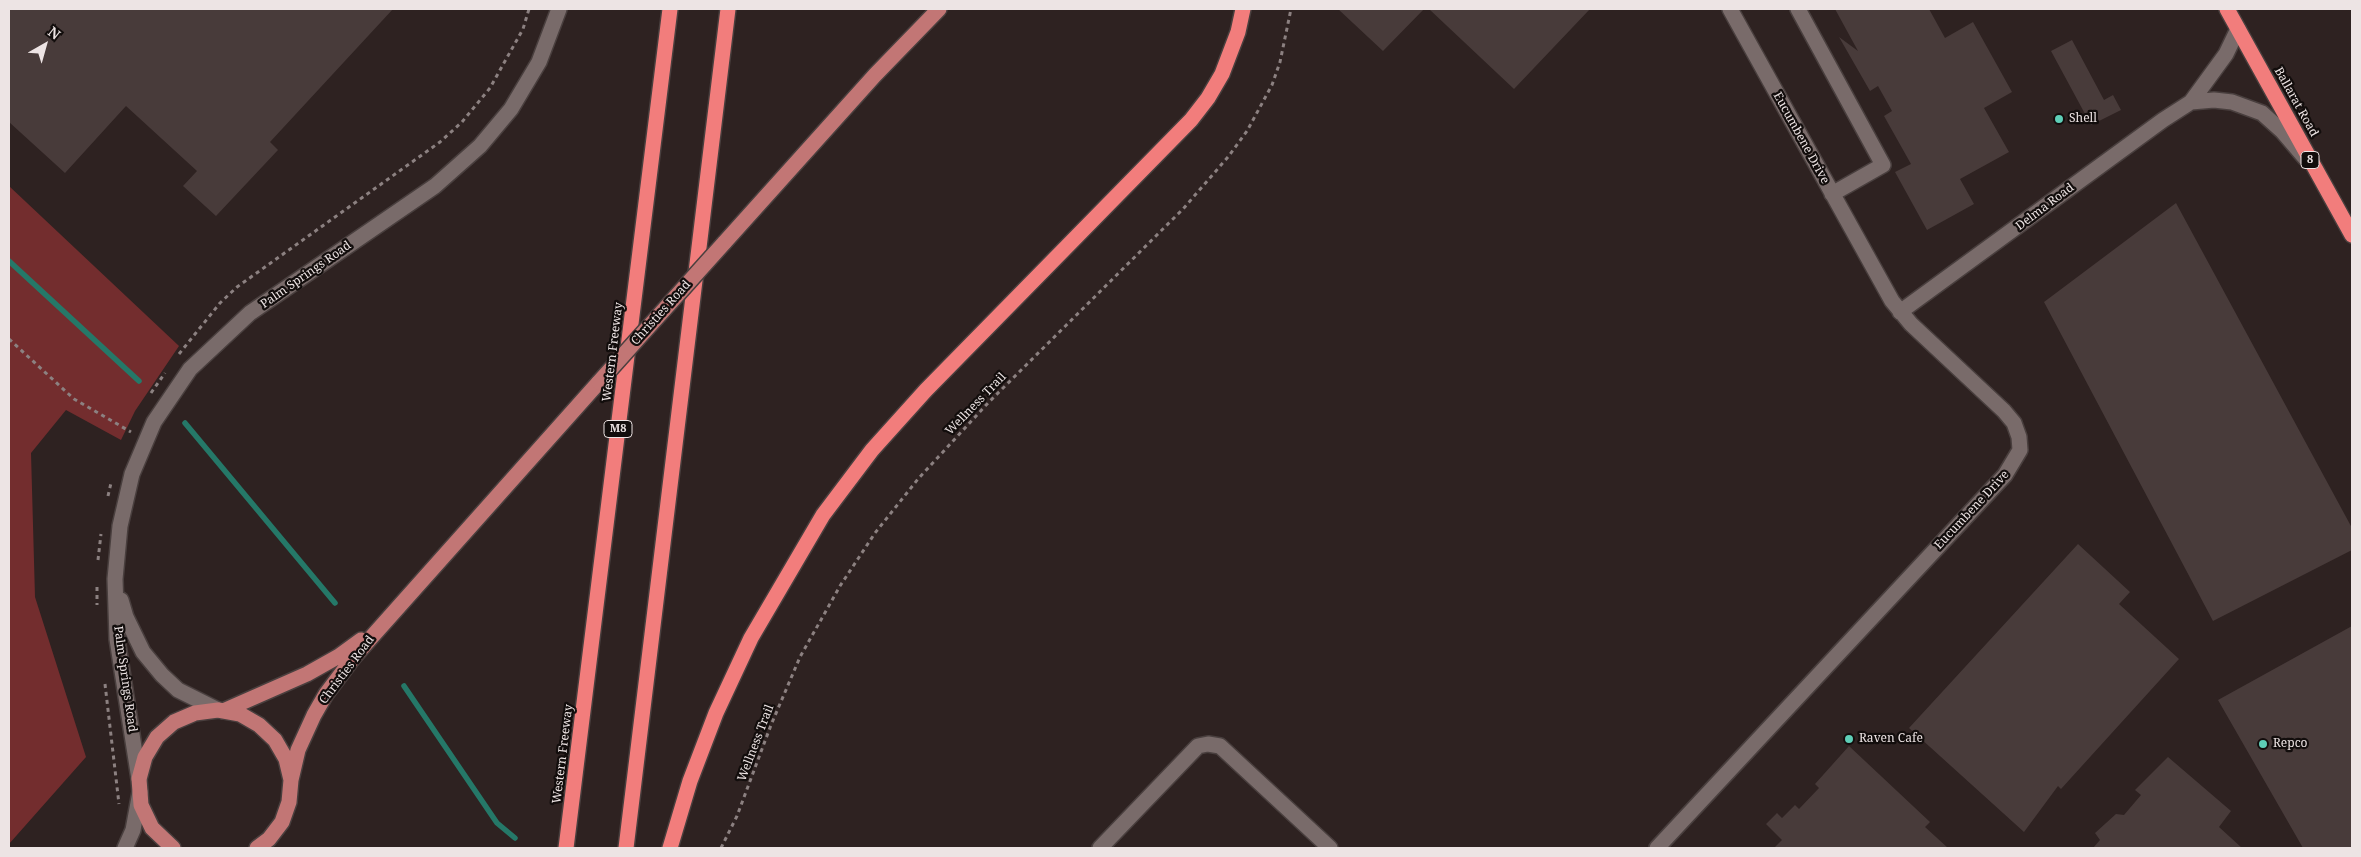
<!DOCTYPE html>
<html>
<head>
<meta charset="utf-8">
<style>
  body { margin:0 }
  #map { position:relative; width:2361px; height:857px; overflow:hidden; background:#2e2221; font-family:"Noto Serif",serif }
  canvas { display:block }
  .frame { position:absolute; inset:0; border:10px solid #ede4e4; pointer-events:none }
  .north { position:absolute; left:20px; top:20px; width:50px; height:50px; -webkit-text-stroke:4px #120d0c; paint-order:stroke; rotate:38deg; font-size:14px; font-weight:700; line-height:20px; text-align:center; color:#ede4e4 }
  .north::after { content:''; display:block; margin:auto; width:18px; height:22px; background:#ede4e4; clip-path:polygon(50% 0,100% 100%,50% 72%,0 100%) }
</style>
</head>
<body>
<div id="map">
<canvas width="2361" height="857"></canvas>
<div class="frame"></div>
<div class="north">N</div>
</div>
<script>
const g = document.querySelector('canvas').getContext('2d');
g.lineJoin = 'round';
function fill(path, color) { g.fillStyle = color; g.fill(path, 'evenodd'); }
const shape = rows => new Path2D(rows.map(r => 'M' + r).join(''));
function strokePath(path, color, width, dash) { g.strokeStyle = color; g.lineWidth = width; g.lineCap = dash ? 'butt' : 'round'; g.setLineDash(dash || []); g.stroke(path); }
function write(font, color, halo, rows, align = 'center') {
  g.font = font + ' "Noto Serif",serif'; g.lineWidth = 4.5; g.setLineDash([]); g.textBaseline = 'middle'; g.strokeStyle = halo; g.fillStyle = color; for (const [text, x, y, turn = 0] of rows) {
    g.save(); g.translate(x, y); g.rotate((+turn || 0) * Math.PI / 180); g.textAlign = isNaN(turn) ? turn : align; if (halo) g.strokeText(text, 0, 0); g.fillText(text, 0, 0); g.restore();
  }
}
const green = shape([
  [9,186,179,346,135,411,121,440,66,410,31,453,35,597,86,757,9,844]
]);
const stream = shape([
  [9,261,139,381],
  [185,423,335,603],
  [404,686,497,823,515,838]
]);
const building = shape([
  [9,9,393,9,270,142,278,150,216,216,183,186,197,171,126,106,65,173,9,122],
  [1338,9,1424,9,1383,51],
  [1429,9,1590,9,1514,89],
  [1835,9,1929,9,1945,38,1973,22,2012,92,1984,108,2009,152,1960,179,1974,204,1927,230,1895,172,1911,164,1884,116,1892,111,1878,86,1870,91,1839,37,1858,51],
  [2072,40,2104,100,2113,95,2121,110,2091,125,2051,51],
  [2176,203,2352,528,2352,550,2213,621,2044,302],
  [2078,544,2130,592,2119,604,2179,659,2061,789,2058,786,2024,832,1909,728],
  [2352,626,2352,848,2303,848,2218,700],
  [1849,746,1930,822,1925,827,1948,848,1774,848,1782,840,1766,824,1777,813,1782,818,1795,805,1799,809,1819,788,1815,784],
  [2168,757,2231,811,2219,827,2242,848,2093,848,2100,840,2095,833,2116,814,2124,815,2141,795,2135,790]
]);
const path = shape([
  [9,339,74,399,131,432],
  [179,354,220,303,237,287,440,142,462,122,490,88,523,29,529,9],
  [151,393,165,373],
  [108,496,111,483],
  [98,560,101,534],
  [97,587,97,605],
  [105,684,119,804],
  [721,848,737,816,771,725,800,657,840,586,875,533,918,479,988,403,1183,209,1228,157,1247,131,1272,85,1280,62,1291,9]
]);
const minor = shape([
  [1798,9,1883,165,1832,194],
  [2191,102,2214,100,2232,102,2262,113,2282,131,2305,158],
  [1900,312,2163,120,2191,102,2226,54,2238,29],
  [121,600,126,617,143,652,162,675,178,690,218,710],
  [139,779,117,639,115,579,120,526,132,474,154,422,190,369,250,313,435,186,480,146,511,109,539,62,559,9],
  [125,848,133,830,140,792],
  [1100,848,1198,746,1208,744,1220,746,1330,848],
  [1657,848,2005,475,2020,450,2019,437,2014,423,2004,411,1911,324,1892,301,1730,9]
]);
const major = shape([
  [724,243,875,75,939,9],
  [223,711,307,674,339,656,361,640],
  [291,780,298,750,314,715,326,694,353,658,599,382],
  [173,848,152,828,141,805,139,779,145,757,157,737,174,722,195,713,218,710,240,714,259,725,275,740,286,759,291,780,289,802,282,822,269,839,257,848]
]);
const highway = shape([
  [2227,9,2352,235],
  [566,848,670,9],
  [626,848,728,9],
  [670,848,690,781,716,713,751,638,823,515,872,450,926,390,1191,120,1208,98,1222,74,1238,32,1243,9]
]);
const majorBridge = shape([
  [599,382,724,243]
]);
const markers = [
  [2059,119,5,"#5eceb7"],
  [1849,739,5,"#5eceb7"],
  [2263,744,5,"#5eceb7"]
];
const shields = [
  [2310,160,18],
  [618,429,28]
];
const shieldNames = [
  ["8",2310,160],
  ["M8",618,429]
];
const streetNames = [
  ["Ballarat Road",2296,102,61],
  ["Eucumbene Drive",1801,138,61],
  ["Delma Road",2045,207,-37],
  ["Palm Springs Road",306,275,-35],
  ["Christies Road",661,313,-48],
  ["Western Freeway",613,352,-83],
  ["Wellness Trail",976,404,-46],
  ["Eucumbene Drive",1972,510,-47],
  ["Christies Road",347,670,-53],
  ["Palm Springs Road",125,679,82],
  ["Wellness Trail",756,743,-69],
  ["Western Freeway",563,754,-83]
];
const poiNames = [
  ["Shell",2069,119],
  ["Raven Cafe",1859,739],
  ["Repco",2273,744]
];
fill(green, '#732d2e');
strokePath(stream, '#257868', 5.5);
fill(building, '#483b3a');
strokePath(minor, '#493f3e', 18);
strokePath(major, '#493f3e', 18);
strokePath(highway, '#493f3e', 18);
strokePath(path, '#8c8181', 3, [4, 4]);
strokePath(minor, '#796b6a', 15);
strokePath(major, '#c27675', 15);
strokePath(highway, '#f27d7c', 15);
strokePath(majorBridge, '#493f3e', 18, []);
strokePath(majorBridge, '#c27675', 15);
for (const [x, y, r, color] of markers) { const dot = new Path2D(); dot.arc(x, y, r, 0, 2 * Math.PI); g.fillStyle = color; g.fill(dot); strokePath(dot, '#120d0c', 2); }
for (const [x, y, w] of shields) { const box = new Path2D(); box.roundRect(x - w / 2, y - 8.5, w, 17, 4); g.fillStyle = '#120d0c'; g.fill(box); strokePath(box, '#ede4e4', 1); }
write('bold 11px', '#ede4e4', null, shieldNames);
write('12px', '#ede4e4', '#120d0c', streetNames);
write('12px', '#ede4e4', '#120d0c', poiNames, 'left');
</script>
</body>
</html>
